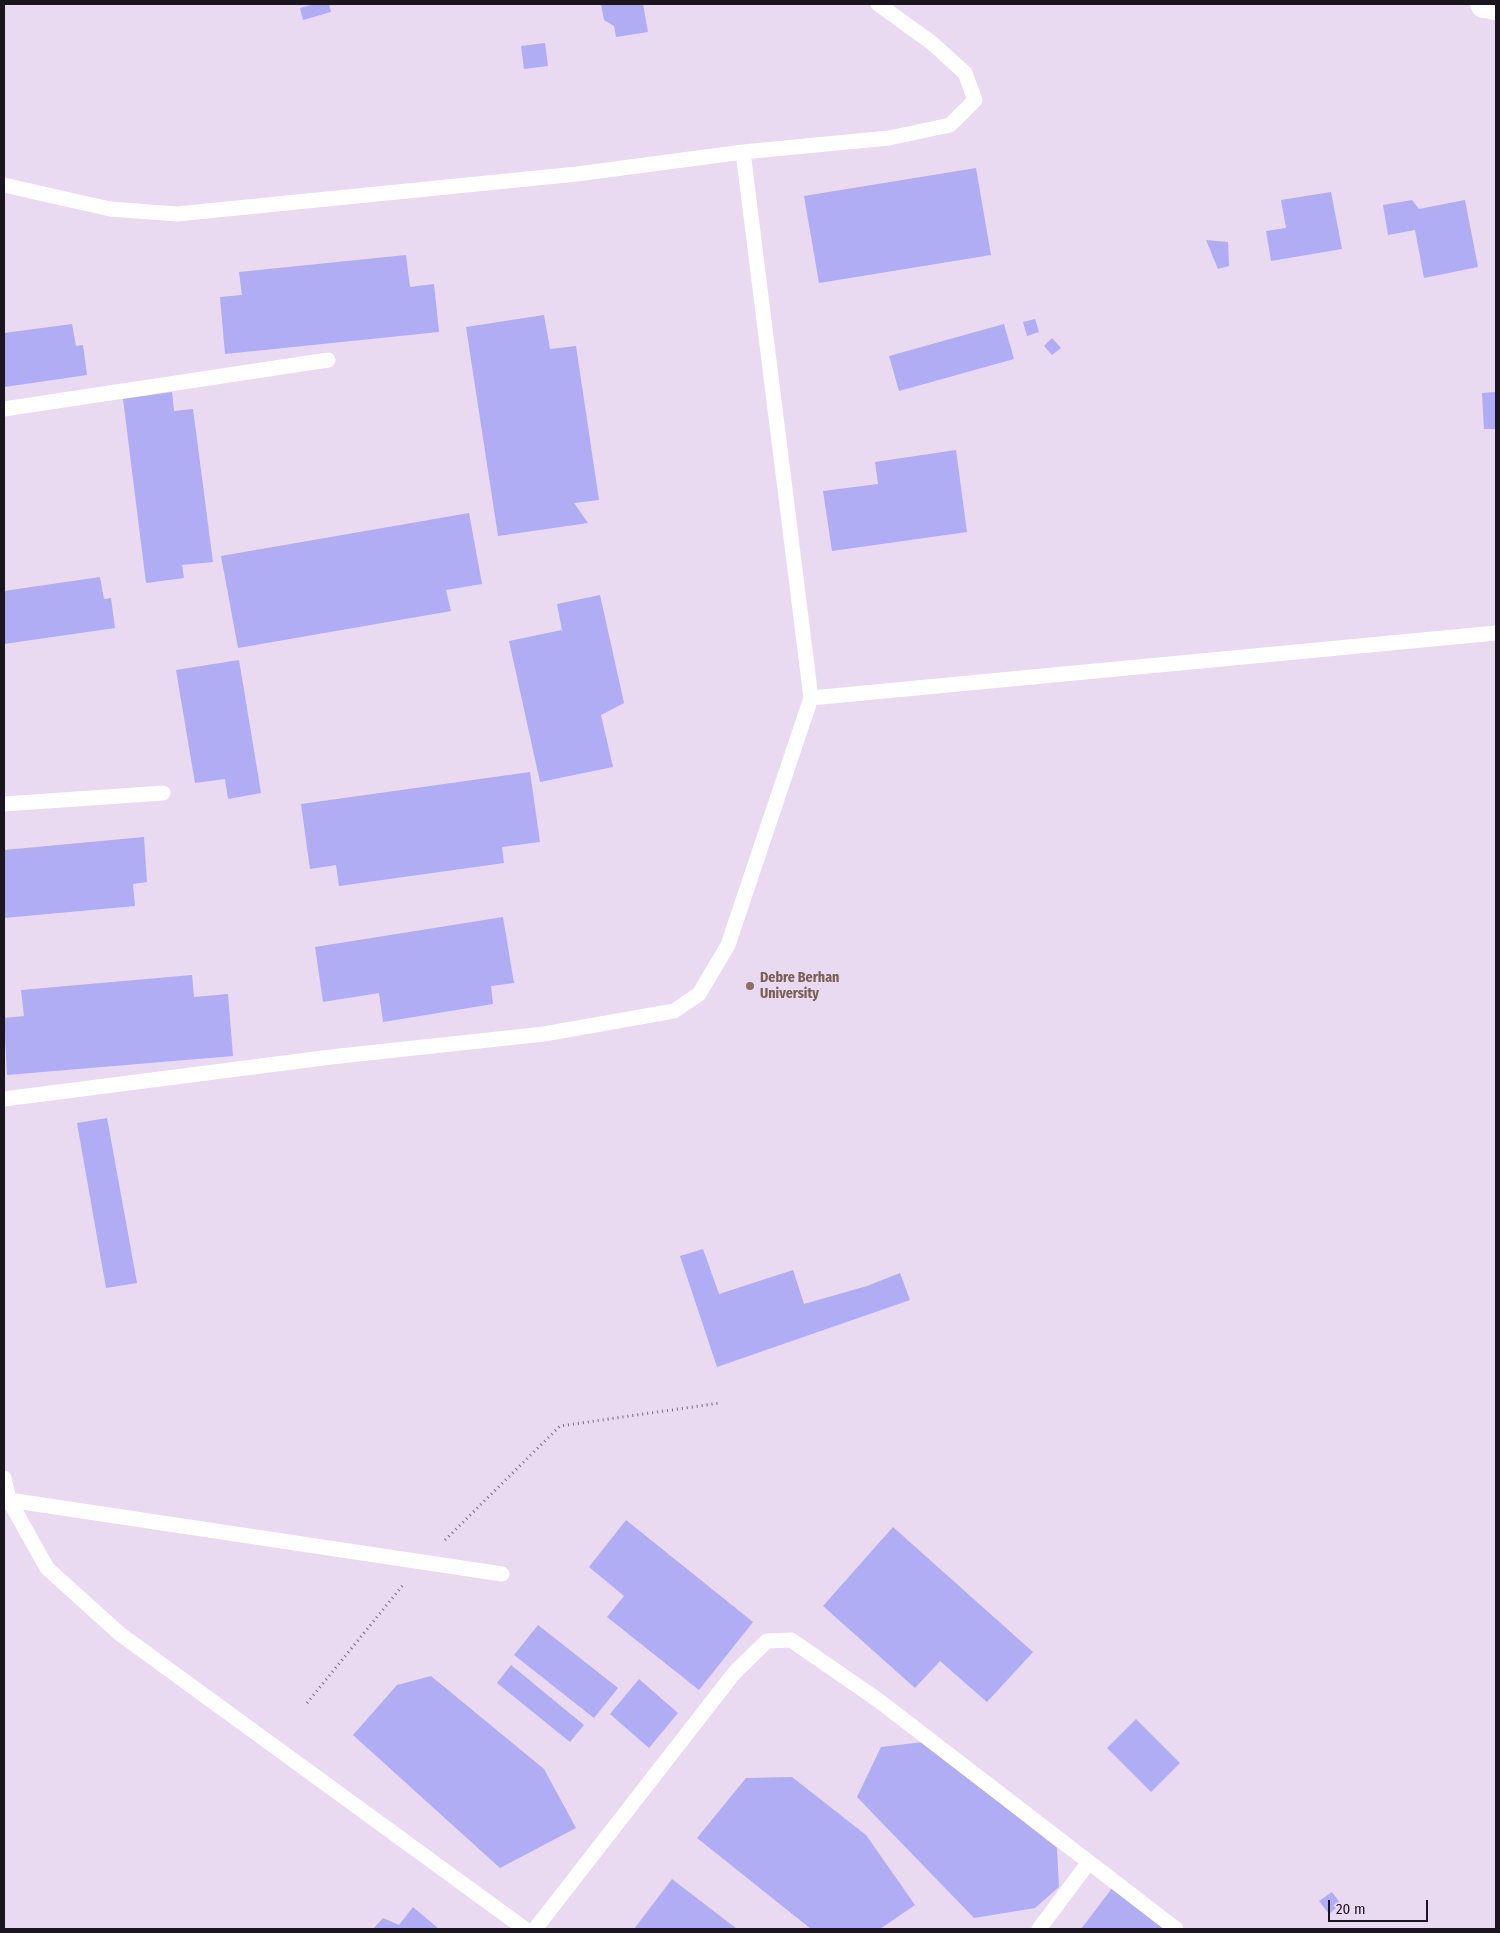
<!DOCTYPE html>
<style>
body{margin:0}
#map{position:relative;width:1500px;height:1933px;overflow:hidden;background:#e9d9f1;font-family:"Fira Sans Condensed",sans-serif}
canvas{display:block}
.frame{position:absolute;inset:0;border:5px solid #1a151e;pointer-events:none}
.scale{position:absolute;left:1328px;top:1900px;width:100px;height:22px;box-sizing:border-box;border:2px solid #1a151e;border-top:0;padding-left:6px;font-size:15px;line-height:18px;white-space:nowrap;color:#1a151e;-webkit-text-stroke:4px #e9d9f1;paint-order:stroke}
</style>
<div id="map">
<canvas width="1500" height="1933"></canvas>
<div class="frame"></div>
<div class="scale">20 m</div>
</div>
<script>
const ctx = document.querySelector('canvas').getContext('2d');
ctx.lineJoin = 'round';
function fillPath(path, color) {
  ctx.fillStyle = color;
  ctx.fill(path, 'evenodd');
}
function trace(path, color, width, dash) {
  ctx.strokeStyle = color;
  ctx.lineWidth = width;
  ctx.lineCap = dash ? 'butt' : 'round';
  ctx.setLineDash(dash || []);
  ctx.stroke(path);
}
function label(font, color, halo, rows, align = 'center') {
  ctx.font = font + ' "Fira Sans Condensed",sans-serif';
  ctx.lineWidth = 4.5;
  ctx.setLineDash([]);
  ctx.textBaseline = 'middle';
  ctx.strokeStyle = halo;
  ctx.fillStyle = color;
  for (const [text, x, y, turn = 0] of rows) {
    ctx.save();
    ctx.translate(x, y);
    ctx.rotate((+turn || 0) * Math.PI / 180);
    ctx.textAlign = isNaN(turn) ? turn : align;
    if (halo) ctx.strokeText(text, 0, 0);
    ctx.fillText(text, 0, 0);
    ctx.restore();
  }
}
fillPath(new Path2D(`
 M314 4H329L331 12 303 20 300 8Z
 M601 4H643L648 32 616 37 614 26 604 20Z
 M545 43 548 66 524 69 521 46Z
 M976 168 991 255 819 283 804 196Z
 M1331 192 1342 249 1271 261 1266 231 1286 228 1281 200Z
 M1412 200 1419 209 1465 200 1478 267 1424 278 1415 230 1388 235 1383 205Z
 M1206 240 1228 242 1229 266 1218 269Z
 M406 255 410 287 434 284 439 332 225 354 220 297 242 295 239 272Z
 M544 315 550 349 576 346 599 500 574 503 588 523 498 536 466 327Z
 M1035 319 1039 332 1027 336 1023 322Z
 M72 324 76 346 83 345 87 375 4 387V333Z
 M1004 324 1014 359 899 391 889 356Z
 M1052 338 1061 348 1052 355 1044 346Z
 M172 392 174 411 193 409 213 562 182 565 184 578 146 583 123 399Z
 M1496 392V429H1484L1482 393Z
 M956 450 967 532 832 551 823 491 878 484 875 462Z
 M469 513 482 584 446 590 451 611 238 648 221 556Z
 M100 577 104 599 111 598 115 628 4 644V591Z
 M600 595 624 703 601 715 613 767 540 782 509 641 562 630 557 604Z
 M239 660 261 793 228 799 225 779 195 783 176 670Z
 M530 772 540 842 502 847 504 863 339 886 336 865 310 869 301 804Z
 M144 837 147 882 133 884 135 906 4 918V850Z
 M503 917 514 983 491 986 493 1004 383 1022 379 993 323 1002 315 947Z
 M192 975 194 997 228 994 233 1056 7 1075 4 1018 24 1016 21 990Z
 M107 1118 137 1283 106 1288 77 1123Z
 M703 1249 719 1294 793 1270 804 1304 867 1286 900 1273 910 1300 717 1367 680 1256Z
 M626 1520 753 1622 699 1690 607 1617 624 1596 589 1567Z
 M893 1527 1033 1652 987 1702 940 1661 915 1688 823 1606Z
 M538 1625 618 1688 594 1718 514 1655Z
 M511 1665 584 1725 570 1742 497 1683Z
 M431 1676 544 1769 576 1828 500 1868 353 1735 397 1685Z
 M639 1679 678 1713 649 1748 610 1714Z
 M1136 1719 1180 1763 1151 1792 1107 1748Z
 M923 1742 1057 1848 1059 1887 1035 1908 974 1918 857 1797 881 1747Z
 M792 1777 866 1835 915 1905 880 1929H811L697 1838 746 1778Z
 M672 1879 737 1929H634Z
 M1113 1887 1168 1929H1081Z
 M1332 1892 1341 1904 1329 1914 1319 1901Z
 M413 1907 439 1929H373L383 1918 399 1925Z`), '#b0adf4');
trace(new Path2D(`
 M445 1540 560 1426 720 1403
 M307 1703 403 1585`), '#786e7d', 3, [1, 4]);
trace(new Path2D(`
 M743 152 811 698 1496 633
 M4 185 110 209 177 214 577 174 743 152 889 138 950 125 975 100 965 73 932 43 878 4
 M4 409 328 360
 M4 804 163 793
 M4 1099 331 1057 544 1034 674 1011 699 994 728 945 811 698
 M4 1478 9 1500 47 1568 120 1634 525 1929
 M9 1500 502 1574
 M535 1929 735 1672 767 1641 791 1640 878 1700 1176 1929
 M1039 1929 1089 1862`), '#fff', 15);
trace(new Path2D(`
 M1484 4 1496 6`), '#fff', 28);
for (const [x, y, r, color] of [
 [750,986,5,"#8d6e63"]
]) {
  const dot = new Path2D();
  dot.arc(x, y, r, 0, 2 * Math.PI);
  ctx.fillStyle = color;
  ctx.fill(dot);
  trace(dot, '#e9d9f1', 2);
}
label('bold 14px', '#785e54', '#e9d9f1', [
 ["Debre Berhan",760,978],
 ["University",760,994]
], 'left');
</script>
